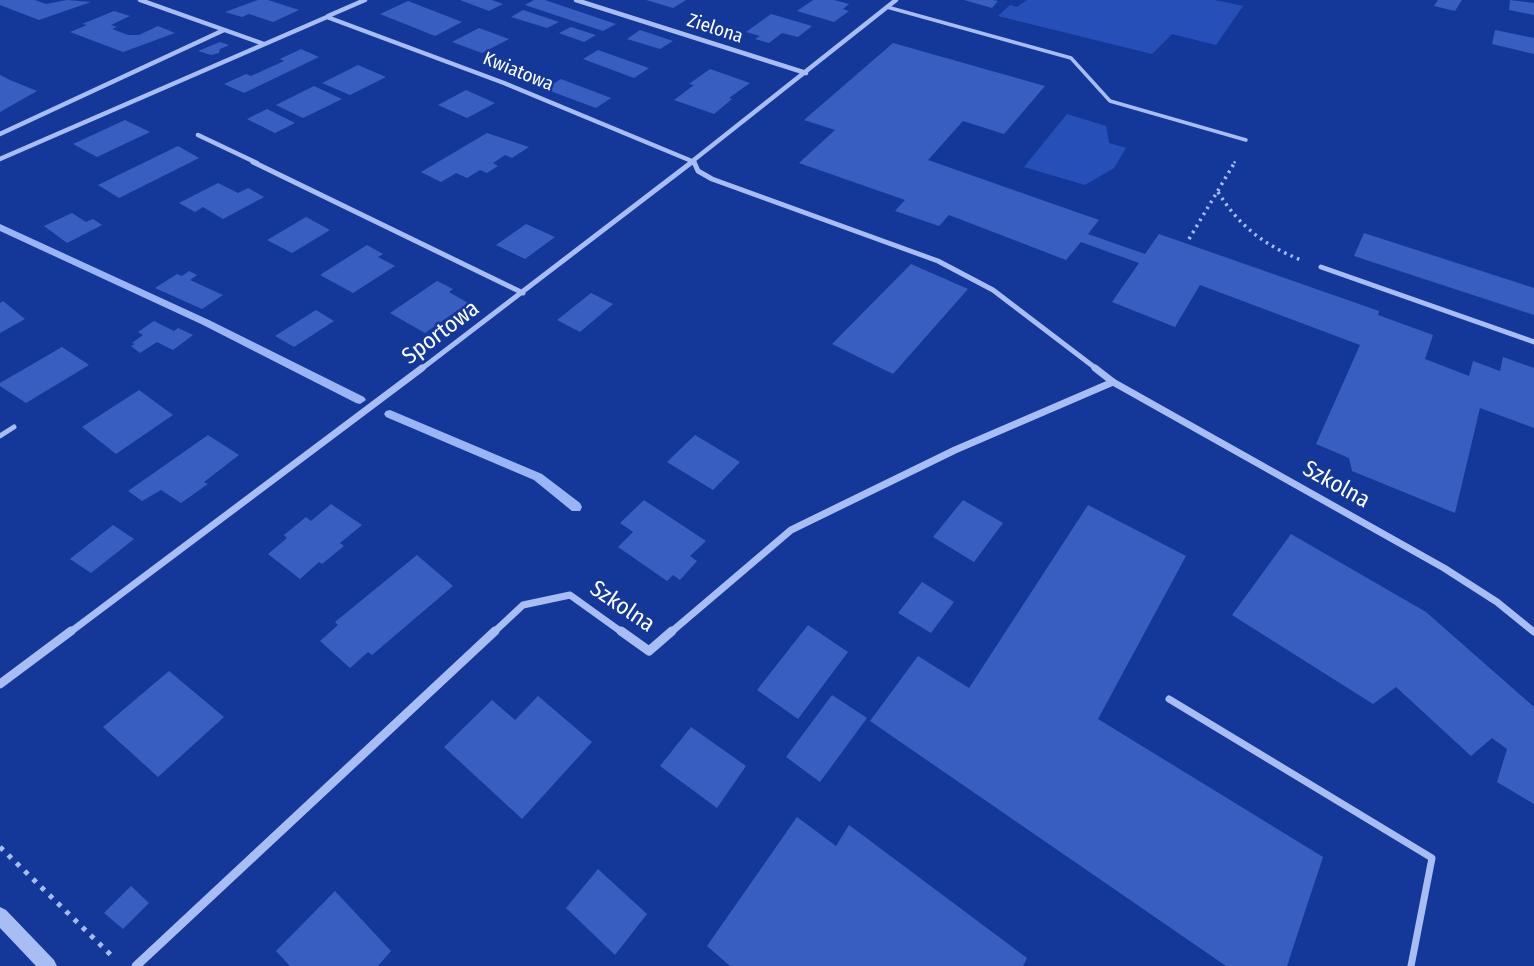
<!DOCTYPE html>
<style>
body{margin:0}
canvas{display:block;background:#13389a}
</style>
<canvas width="1534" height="966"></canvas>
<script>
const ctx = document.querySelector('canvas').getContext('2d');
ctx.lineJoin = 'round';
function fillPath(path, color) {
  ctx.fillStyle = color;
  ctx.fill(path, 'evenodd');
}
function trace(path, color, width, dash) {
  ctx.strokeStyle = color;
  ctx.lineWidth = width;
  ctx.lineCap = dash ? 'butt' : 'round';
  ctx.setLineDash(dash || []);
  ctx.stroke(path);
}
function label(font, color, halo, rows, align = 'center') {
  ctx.font = font + ' "Fira Sans Condensed",sans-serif';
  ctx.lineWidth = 5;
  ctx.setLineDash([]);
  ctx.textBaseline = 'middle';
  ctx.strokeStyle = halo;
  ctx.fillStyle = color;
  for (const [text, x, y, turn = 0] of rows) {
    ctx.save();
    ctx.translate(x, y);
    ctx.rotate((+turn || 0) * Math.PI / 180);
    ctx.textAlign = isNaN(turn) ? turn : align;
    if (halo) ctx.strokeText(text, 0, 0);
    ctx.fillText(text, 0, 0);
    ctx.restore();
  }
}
fillPath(new Path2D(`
 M1027 0H1215L1243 6 1216 45 1172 34 1152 54 998 16 1010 5 1017 7Z
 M1067 114 1106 126 1109 143 1126 148 1114 168 1085 185 1024 167Z`), '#2650b8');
fillPath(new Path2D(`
 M0 224 209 320 364 397 366 400 360 404 356 403 201 324 0 231Z
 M390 410 542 474 580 503 582 507 580 511H572L534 480 386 417 384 414 386 411Z`), '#99b5f6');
fillPath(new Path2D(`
 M0 0H35L46 4 67 0 91 2 39 20 0 5Z
 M258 0H268L299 10 273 22 249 14 242 17 225 12Z
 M460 0H492L503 4 489 11Z
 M534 0H545L616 24 603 31 525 5Z
 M646 0H686L673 8Z
 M813 0H834L849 4 843 9 849 11 834 22 797 11Z
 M964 0H993L998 1 992 8Z
 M1438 0H1462L1455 11 1434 6Z
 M1510 0 1534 3V15L1509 10Z
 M408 1 421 6 462 22 435 36 380 14Z
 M523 10 559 22 547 28 511 17Z
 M114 11 130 16 111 25 117 27 112 29 128 35H139L158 26 175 33 123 52 70 32 87 25 82 24Z
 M771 14 812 26 798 37 782 33 769 43 755 39 760 36 746 32Z
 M571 27 596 35 584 42 559 33Z
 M479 28 509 39 482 53 452 42Z
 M640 30 673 41 660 49 627 39Z
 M1495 30 1534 38V54L1492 44Z
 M220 42 229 45 220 49 219 53 211 55 198 51Z
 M893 43 1045 86 1004 134 963 121 928 160 1099 220 1088 234 1145 254 1159 234 1379 311 1378 315 1433 335 1425 359 1469 376 1473 361 1500 371 1503 357 1534 368V428L1480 408 1455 513 1352 471 1349 458 1316 444 1360 345 1200 285 1175 327 1112 302 1139 263 1081 242 1066 260 949 215 939 226 895 211 905 200 799 163 835 130 804 120Z
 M301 49 319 57 244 93 224 84 246 74 251 76 284 61 280 59Z
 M598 50 649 68 634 78 583 59Z
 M358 65 386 77 350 95 322 83Z
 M710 69 750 83 729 98 732 99 714 114 674 100 694 85 689 84Z
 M0 75 10 80 37 91 0 112Z
 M561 79 611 98 596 108 545 89Z
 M314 86 342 99 303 118 276 105Z
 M466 90 495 103 467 118 438 105Z
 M267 109 295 123 275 133 247 119Z
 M125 120 150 132 97 157 73 144Z
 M487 133 529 147 512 158 505 155 493 163 498 166 487 173 480 170 467 178 456 173 441 182 421 172Z
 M178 146 199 158 119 198 98 185Z
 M218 183 238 193 248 188 264 197 223 219 203 207 195 212 179 203Z
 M72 213 86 222 93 219 102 225 67 243 44 226Z
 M306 217 330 230 292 253 267 240Z
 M526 224 555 237 525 259 496 245Z
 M1364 233 1534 288V315L1354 256Z
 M367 245 383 254 378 257 395 266 353 293 320 275Z
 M911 264 968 289 893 374 832 344Z
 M189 271 197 275 190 280 223 295 202 309 155 288 177 274 182 276Z
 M437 281 453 289 449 292 468 303 425 333 390 313Z
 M591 293 613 304 580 332 557 320Z
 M3 301 25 319 0 333V303Z
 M316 310 334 321 294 347 275 336Z
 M154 321 174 331 178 328 193 335 173 350 157 342 140 353 131 346 135 344 132 343 143 335 138 332Z
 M62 347 89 365 26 403 0 386V383Z
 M139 390 173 415 116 454 82 427Z
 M208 435 239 455 204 482 208 484 181 503 161 490 142 501 128 491Z
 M695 435 740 462 713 490 667 462Z
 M644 500 706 541 690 556 697 561 680 580 673 575 667 581 618 547 633 532 620 523Z
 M963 500 1003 523 974 562 933 537Z
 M331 504 362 525 340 543 344 546 322 564 319 562 300 579 268 554 287 538 284 535 306 517 311 521Z
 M1088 505 1186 556 1098 719 1323 857 1287 966H1226L870 721 918 656 969 688Z
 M113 525 134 539 91 573 70 559Z
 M1291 534 1426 612 1534 707V804L1497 782 1507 749 1492 738 1471 756 1396 687 1373 704 1232 615Z
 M417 555 453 586 372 655 368 652 350 668 320 641 338 625 335 622Z
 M922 582 954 602 931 633 898 613Z
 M808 625 848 652 798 719 757 690Z
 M169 671 224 717 158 777 103 727Z
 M832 695 867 718 820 782 786 757Z
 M538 696 592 742 522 819 444 747 492 700 515 720Z
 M691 727 746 766 717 808 660 766Z
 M797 817 836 846 849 825 1027 958 1023 966H730L707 946Z
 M598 869 647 914 615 955 566 908Z
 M131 886 149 903 123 929 104 913Z
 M335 891 391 951 378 966H290L276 951Z`), '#375ec0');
trace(new Path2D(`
 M1234 163 1237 159`), '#a7bdf3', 2.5, [2, 3.5]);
trace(new Path2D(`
 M1218 192C1239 226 1264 245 1301 260
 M1189 239 1235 162`), '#a7bdf3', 3.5, [2.5, 4.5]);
trace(new Path2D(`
 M0 847 114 958`), '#a7bdf3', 5, [4.5, 7]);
trace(new Path2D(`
 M887 7 1071 58 1110 101 1246 140`), '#a7bdf3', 3.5);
trace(new Path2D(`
 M0 436 14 427`), '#a7bdf3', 5);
trace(new Path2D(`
 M1169 699 1432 858 1411 966`), '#a7bdf3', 7);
trace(new Path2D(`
 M140 0 264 44
 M576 0 806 73
 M328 16 365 0
 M0 134 224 30
 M198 135 257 163
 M0 159 327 17 504 83 694 162
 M690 163 896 0`), '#a7bdf3', 4.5);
trace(new Path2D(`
 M253 162 523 293
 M694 162 698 171 712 179 938 261 993 290 1098 370
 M1321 267 1534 342
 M420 370 692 162`), '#a7bdf3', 5);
trace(new Path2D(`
 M1095 368 1113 382 1444 568 1497 602 1534 632
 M69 633 422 368
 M493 633 523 605 570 595 623 633
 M670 633 791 530 955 450 1113 382`), '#a7bdf3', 7);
trace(new Path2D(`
 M621 631 649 651 672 631
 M0 684 71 631
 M136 966 495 631`), '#a7bdf3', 9);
fillPath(new Path2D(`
 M0 907 6 910 54 960 57 966H36L0 928Z`), '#a7bdf3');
label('19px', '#fff', '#13389a', [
 ["Zielona",715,29,18],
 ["Kwiatowa",518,72,22]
]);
label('23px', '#fff', '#13389a', [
 ["Sportowa",441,333,-37],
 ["Szkolna",1336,485,29],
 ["Szkolna",622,607,34]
]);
</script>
